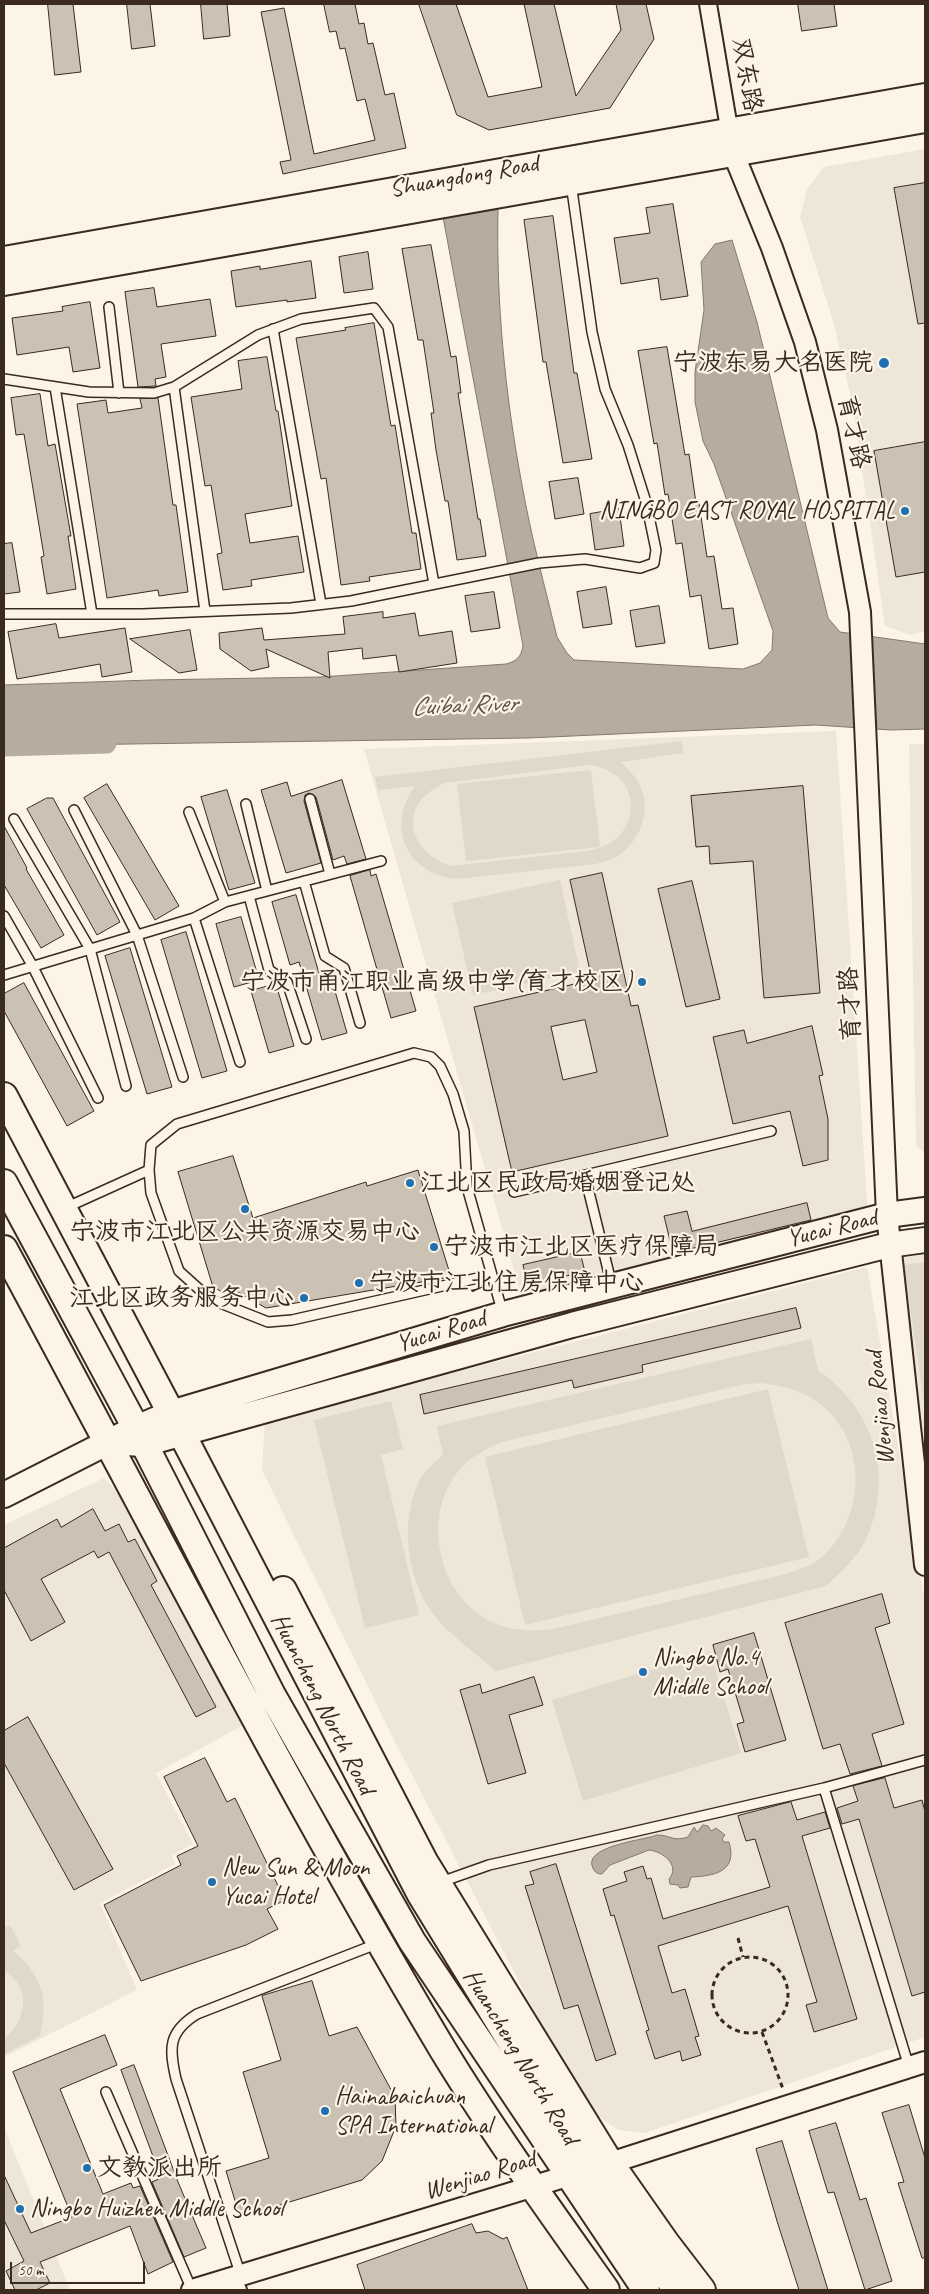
<!DOCTYPE html>
<meta charset="utf-8">
<style>
body{margin:0}
#map{position:relative;width:929px;height:2294px;overflow:hidden;background:#fcf5e5;font-family:Caveat,sans-serif}
canvas{display:block}
.frame{position:absolute;inset:0;border:5px solid #3b2a1e;pointer-events:none}
.scale{position:absolute;left:10px;top:2262px;width:135px;height:22px;box-sizing:border-box;border:2px solid #3b2a1e;border-top:0;padding-left:6px;font-size:15px;line-height:18px;white-space:nowrap;color:#3b2a1e;-webkit-text-stroke:4px #fcf5e5;paint-order:stroke}
</style>
<div id="map">
<canvas width="929" height="2294"></canvas>
<div class="frame"></div>
<div class="scale">50 m</div>
</div>
<script>
const ctx = document.querySelector('canvas').getContext('2d');
ctx.lineJoin = 'round';
function fillPath(path, color) {
  ctx.fillStyle = color;
  ctx.fill(path, 'evenodd');
}
function trace(path, color, width, dash) {
  ctx.strokeStyle = color;
  ctx.lineWidth = width;
  ctx.lineCap = dash ? 'butt' : 'round';
  ctx.setLineDash(dash || []);
  ctx.stroke(path);
}
function label(font, color, halo, rows, align = 'center') {
  ctx.font = font + ' Caveat,"LXGW WenKai TC",sans-serif';
  ctx.lineWidth = 4.5;
  ctx.setLineDash([]);
  ctx.textBaseline = 'middle';
  ctx.strokeStyle = halo;
  ctx.fillStyle = color;
  for (const [text, x, y, turn = 0] of rows) {
    ctx.save();
    ctx.translate(x, y);
    ctx.rotate((+turn || 0) * Math.PI / 180);
    ctx.textAlign = isNaN(turn) ? turn : align;
    if (halo) ctx.strokeText(text, 0, 0);
    ctx.fillText(text, 0, 0);
    ctx.restore();
  }
}
fillPath(new Path2D(`
 M925 149V631L910 635 885 626 852 402 834 324 800 217 807 189 824 167Z
 M836 731 868 1216 523 1301 364 749Z
 M909 744H925V1153L916 1146Z
 M925 1254V1464L895 1259Z
 M867 1267 925 1602V2037L645 2133 618 2130 583 2105 395 1742 262 1470 265 1421Z
 M104 1478 131 1506 249 1722 156 1773 193 1844 172 1855 175 1864 100 1903 137 1990 4 2057V1525Z
 M4 2127 70 2290H4Z`), '#eee6d6');
fillPath(new Path2D(`
 M682 741 683 753 621 762C627 769 634 774 638 782 654 809 640 844 614 858 609 861 601 862 596 864L456 879C405 873 386 826 415 786L378 790 375 777ZM589 765C647 772 644 843 587 851L452 866C427 860 403 833 417 806 423 795 433 789 444 783Z
 M591 770 600 847 466 861 457 784Z
 M560 880 580 972 473 995 452 903Z
 M925 1262V1410L904 1265Z
 M811 1339 818 1371C875 1408 896 1482 864 1543 855 1560 839 1573 826 1586L496 1671C477 1654 455 1639 438 1620 407 1585 398 1521 420 1480 425 1470 435 1462 443 1455L437 1426ZM762 1383C780 1386 798 1389 813 1399 869 1434 868 1517 821 1558 811 1566 798 1570 786 1574L553 1629C531 1632 506 1631 486 1619 435 1590 421 1509 463 1466 473 1455 488 1448 502 1442L745 1384Z
 M768 1389 809 1557 525 1625 485 1457Z
 M391 1401 403 1449 381 1455 419 1615 365 1628 314 1420Z
 M710 1652 741 1753 583 1801 552 1700Z
 M10 1925 21 1946 13 1951C43 1976 48 1998 40 2036L4 2054V2039C26 2021 33 1987 4 1971V1928Z`), '#e0d8c8');
const water = new Path2D(`
 M498 210C496 302 505 394 522 485 531 536 545 587 557 637L567 653 574 660 743 669 760 663 772 650 773 631 714 464 703 441 695 402V372L704 310 701 262 715 244 732 240 757 322 828 618 840 632 925 644V729L891 730 816 725 528 738 65 745 4 748V685L151 680 321 677 506 664C517 661 521 657 523 646L443 217Z
 M703 1825 708 1826 711 1831 716 1828 725 1835 722 1839 724 1842H729C738 1872 714 1876 691 1877L688 1887 680 1888 678 1885 670 1884 669 1879C681 1865 662 1851 649 1850L610 1865 602 1874C598 1874 595 1873 593 1868 582 1846 645 1840 657 1835 671 1835 672 1842 688 1837L694 1827 697 1832Z`);
fillPath(water, '#b7ad9e');
trace(water, '#85796b', 1);
trace(new Path2D(`
 M4 747 107 744`), '#b7ad9e', 19);
const building = new Path2D(`
 M48 4H73L81 72 55 75Z
 M127 4H150L155 46 132 49Z
 M201 4H227L230 36 204 39Z
 M324 4H355L359 24 364 23 368 44 373 43 385 95 394 93 406 148 283 174 280 162 291 160 261 12 284 8 314 154 375 140 365 99 357 101 345 48 340 49 336 31 330 32Z
 M419 4H456L488 97 542 87 524 4H554L576 96 621 30 616 4H646L654 39 610 108 489 130 457 115Z
 M798 4H834L837 26 802 31Z
 M925 183V323L918 324 894 188Z
 M673 204 688 296 661 300 658 278 621 284 614 238 650 233 646 208Z
 M553 216 574 373H577L592 459 563 463 546 362H543L524 220Z
 M431 245 451 357 456 356 461 393H458L478 519H480L486 556 457 560 448 501H445L436 450 431 413H434L423 340H418L402 249Z
 M368 252 373 289 344 293 339 257Z
 M311 261 316 298 287 302V300L236 307 231 271 260 266V269Z
 M154 288 157 307 210 299 216 336 161 344 166 377 155 379 156 386 138 387 125 292Z
 M90 302 100 368 73 372 69 347 17 355 12 318 63 311 62 307Z
 M374 323 391 426 395 425 412 533H416L421 569 369 577 370 581 341 585 326 478 321 479 296 338 346 330 345 328Z
 M667 347 685 455 689 454 696 503H699L707 557 714 556 722 609 733 608 738 644 709 649 701 595 690 597 682 543 676 544 668 494 665 495 657 443 654 444 638 351Z
 M267 357 276 411H278L292 506 245 514 250 543 298 536 304 572 251 580 252 586 223 590 217 554 222 553 211 485 205 486 191 397 242 389 238 361Z
 M40 394 48 446 55 444 71 536H68L76 589 47 594 41 557 44 556 24 434 16 435 11 398Z
 M158 398 173 505H176L188 592 159 596 158 590 107 598 77 404 106 400 108 413 142 408 140 399Z
 M925 442V572L896 577 874 451Z
 M578 478 584 514 555 519 549 482Z
 M619 509 624 546 595 550 590 514Z
 M12 543 20 592 4 594V544Z
 M606 587 612 624 583 628 577 592Z
 M494 592 500 628 471 632 465 596Z
 M659 606 665 643 636 647 630 611Z
 M383 612V618L415 613 419 636 452 631 457 663 399 672 396 655 363 659 362 648 328 652 330 678 266 649 269 667 251 671 220 649 219 633 262 628 264 640 345 634 343 617Z
 M56 624 59 638 125 628 132 672 102 677 100 664 17 679 8 632Z
 M190 630 197 670 179 673 130 639Z
 M342 780 366 859 347 864 344 856 333 860 316 797 309 793 305 795 304 801 321 863 286 873 261 790 287 782 291 796Z
 M107 784 179 906 155 920 84 798Z
 M803 786 820 993 764 998 753 861 710 864 709 846 696 847 691 796Z
 M227 790 255 883 229 890 201 797Z
 M47 798H53L120 922 97 935 27 809Z
 M4 826 27 868 26 869 64 935 41 948 4 885Z
 M370 870 371 876 376 874 416 1011 391 1018 350 876Z
 M602 873 631 1006 638 1005 668 1136 512 1172 474 1007 592 980 570 880ZM585 1020 597 1072 563 1080 551 1027Z
 M692 881 720 999 686 1007 658 889Z
 M296 895 319 973 329 970 347 1033 322 1040 299 962 290 965 272 902Z
 M241 917 259 980 234 987 216 924Z
 M186 932 227 1071 202 1078 161 940Z
 M130 948 172 1087 147 1094 105 956Z
 M24 983 94 1111 67 1126 4 1011V994Z
 M276 984 294 1046 269 1053 251 991Z
 M812 1026 823 1075 819 1076 828 1119V1160L803 1166 790 1111 733 1124 713 1037 744 1030 747 1043Z
 M233 1156 253 1218 366 1182 367 1186 418 1170 451 1277 266 1308 234 1290 224 1293 213 1287 178 1172Z
 M807 1203 811 1220 673 1253 664 1216 687 1211 692 1231Z
 M580 1252 585 1272 528 1284 523 1265Z
 M796 1308 801 1328 642 1365 643 1372 574 1388 572 1380 424 1414 420 1395Z
 M93 1509 105 1531 119 1524 128 1542 135 1539 157 1581 151 1585 216 1707 196 1717 109 1552 98 1558 94 1551 41 1579 65 1622 31 1641 4 1590V1548L57 1519 61 1527Z
 M882 1594 890 1623 875 1628 904 1724 872 1734 882 1766 850 1774 840 1744 823 1749 785 1623Z
 M754 1633 786 1740 745 1752 737 1724 744 1722 728 1669 720 1672 713 1645Z
 M534 1677 543 1705 509 1715 526 1773 488 1784 460 1690 480 1684 482 1693Z
 M28 1717 113 1869 74 1890 4 1763V1731Z
 M205 1758 227 1802 235 1798 285 1900 267 1909 278 1929 246 1945 141 1981 104 1905 181 1865 177 1856 198 1846 164 1777Z
 M885 1778 894 1808 922 1800 925 1812V1992L912 1996 859 1819 842 1824 837 1808 858 1801 853 1786Z
 M791 1802 797 1820 825 1812 830 1828 802 1836 857 2019 814 2032 806 2005 817 2002 788 1906 658 1946 672 1993 685 1989 699 2036 695 2037 701 2055 682 2061 680 2051 655 2059 646 2031 649 2030 614 1915 611 1916 603 1889 627 1881 624 1872 643 1866 647 1879 651 1878 663 1919 770 1887 755 1839 746 1841 738 1816Z
 M556 1864 616 2054 596 2061 578 2005 564 2009 525 1886 534 1884 530 1872Z
 M312 1981 329 2036 357 2027 395 2097 396 2126 382 2161 362 2180 240 2217 226 2171 269 2158 243 2072 281 2060 262 1996Z
 M105 2035 117 2065 60 2089 103 2194 131 2183 133 2188 140 2186 173 2262 148 2274 130 2226 40 2262 50 2283 36 2290H15L6 2271 24 2261 4 2220V2175L31 2233 72 2217 13 2072Z
 M134 2065 178 2182 206 2248 184 2257 152 2182 161 2178 121 2070Z
 M909 2105 925 2158V2258H922L898 2183 904 2182 882 2113Z
 M836 2123 860 2200 866 2198 892 2281 865 2290 834 2192 828 2193 809 2131Z
 M782 2141 801 2203 828 2290H799L777 2221 756 2149Z
 M472 2224 476 2233 488 2231 503 2239 507 2237 528 2290H365L357 2265Z`);
fillPath(building, '#ccc2b3');
trace(building, '#3b2a1e', 1);
const service = new Path2D(`
 M109 307 119 393
 M273 329 321 604
 M4 379 89 392 154 393 174 387 258 335 301 319 374 308 388 327 434 584
 M55 387 92 614
 M174 387 205 611
 M4 614H142L291 608 351 601 539 563 585 559 640 568 654 563 656 550 646 502 628 445 605 389 592 332 571 183
 M310 799 330 874
 M246 804 267 891
 M74 810 137 935 183 1077
 M189 812 225 902
 M14 819 90 949 126 1086
 M304 881 325 956 344 968 360 1023
 M249 896 269 970 287 982 306 1039
 M4 916 32 965 98 1098
 M194 918 240 1062
 M4 975 194 918 225 902 381 861
 M585 1176 612 1286
 M514 1192 771 1131
 M65 1208 149 1170
 M491 1275 292 1320 268 1322 210 1299 179 1271 151 1193 149 1170 151 1145 177 1124 414 1053 431 1057 440 1066 453 1094 464 1131 467 1187 503 1314
 M824 1788 909 2067
 M441 1882 489 1865 824 1788 925 1760
 M106 2092 192 2290
 M241 2276 176 2079C169 2048 168 2032 197 2014L379 1943`);
const minor = new Path2D(`
 M708 4 731 140
 M233 2278 238 2290`);
const tertiary = new Path2D(`
 M734 155 772 248 805 342 827 430 860 612 887 1215 925 1565
 M192 2290 610 2163 925 2062`);
const secondary = new Path2D(`
 M4 259 925 96
 M4 283 925 120
 M125 1443 144 1444 572 1325 889 1245 925 1240
 M4 1495 136 1428 171 1413 503 1314 887 1215 925 1210`);
const primary = new Path2D(`
 M4 1096 171 1413 421 1895 589 2169 677 2290
 M4 1183 136 1428 272 1695 412 1941 646 2290
 M4 1249C149 1517 287 1789 443 2050 493 2132 550 2211 606 2290
 M283 1590 424 1861 610 2163 666 2243 702 2290`);
trace(service, '#3b2a1e', 12);
trace(minor, '#3b2a1e', 20);
trace(tertiary, '#3b2a1e', 24);
trace(secondary, '#3b2a1e', 28);
trace(primary, '#3b2a1e', 30);
trace(new Path2D(`
 M738 1938 743 1957
 M712 1995a38 38 0 1 1 76 0a38 38 0 1 1-76 0Z
 M762 2032 783 2089`), '#3b2a1e', 3, [5, 4]);
trace(service, '#fcf5e5', 9);
trace(minor, '#fcf5e5', 16);
trace(tertiary, '#fcf5e5', 20);
trace(secondary, '#fcf5e5', 24);
trace(primary, '#fcf5e5', 26);
for (const [x, y, r, color] of [
 [884,363,6,"#1f6fb2"],
 [905,511,5,"#1f6fb2"],
 [642,982,5,"#1f6fb2"],
 [410,1183,5,"#1f6fb2"],
 [245,1209,5,"#1f6fb2"],
 [434,1247,5,"#1f6fb2"],
 [359,1283,5,"#1f6fb2"],
 [304,1298,5,"#1f6fb2"],
 [643,1672,5,"#1f6fb2"],
 [212,1882,5,"#1f6fb2"],
 [325,2111,5,"#1f6fb2"],
 [87,2168,5,"#1f6fb2"],
 [20,2209,5,"#1f6fb2"]
]) {
  const dot = new Path2D();
  dot.arc(x, y, r, 0, 2 * Math.PI);
  ctx.fillStyle = color;
  ctx.fill(dot);
  trace(dot, '#fcf5e5', 2);
}
label('25px', '#3b2a1e', '#fcf5e5', [
 ["双东路",746,75,80],
 ["Shuangdong Road",464,177,-10],
 ["育才路",853,432,78],
 ["育才路",851,1004,-93],
 ["Yucai Road",832,1229,-14],
 ["Yucai Road",441,1332,-17],
 ["Wenjiao Road",881,1408,-96],
 ["Huancheng North Road",322,1704,63],
 ["Huancheng North Road",520,2057,59],
 ["Wenjiao Road",480,2176,-17]
]);
label('25px', '#3b2a1e', '#fcf5e5', [
 ["宁波东易大名医院",873,363,"right"],
 ["NINGBO EAST ROYAL HOSPITAL",895,511,"right"],
 ["宁波市甬江职业高级中学(育才校区)",632,982,"right"],
 ["江北区民政局婚姻登记处",420,1183],
 ["宁波市江北区公共资源交易中心",245,1232,"center"],
 ["宁波市江北区医疗保障局",444,1247],
 ["宁波市江北住房保障中心",369,1283],
 ["江北区政务服务中心",294,1298,"right"],
 ["Ningbo No.4",653,1658],
 ["Middle School",653,1687],
 ["New Sun & Moon",222,1868],
 ["Yucai Hotel",222,1897],
 ["Hainabaichuan",335,2097],
 ["SPA International",335,2126],
 ["文教派出所",97,2168],
 ["Ningbo Huizhen Middle School",30,2209]
], 'left');
label('italic 26px', '#605144', '#fcf5e5', [
 ["Cuibai River",464,706,-2]
]);
</script>
